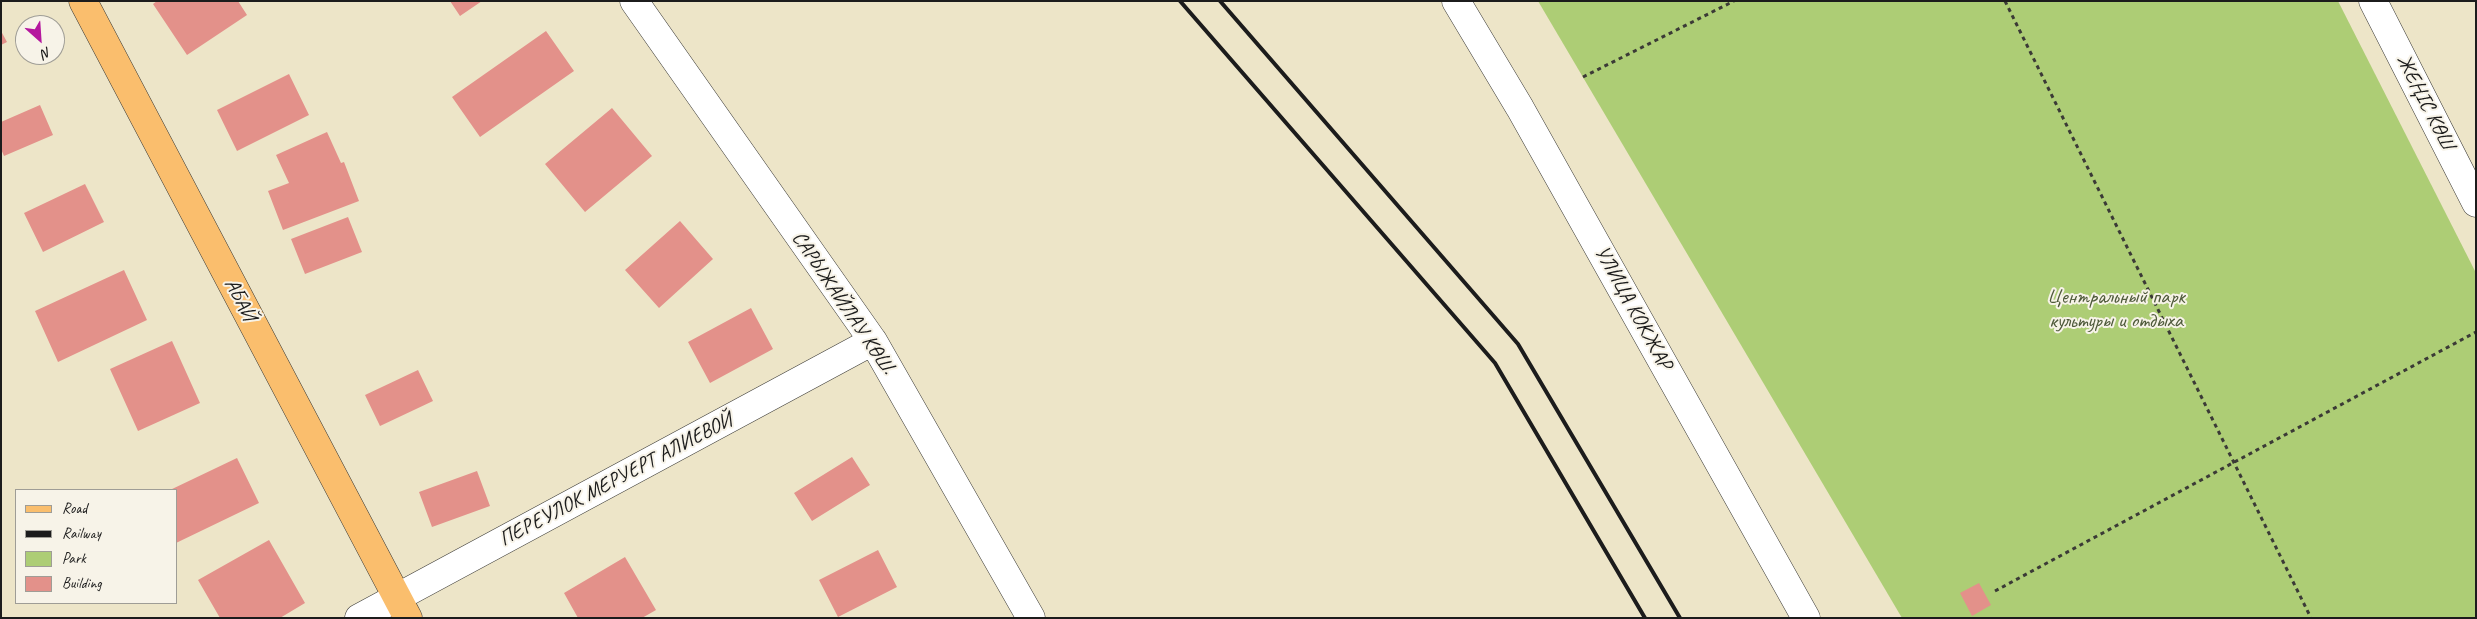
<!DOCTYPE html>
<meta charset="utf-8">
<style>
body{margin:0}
#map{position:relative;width:2477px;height:619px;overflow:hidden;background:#ede5c8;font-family:Caveat,sans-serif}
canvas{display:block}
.frame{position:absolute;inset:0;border:2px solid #1c1c1c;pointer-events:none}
.legend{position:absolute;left:15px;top:489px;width:162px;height:115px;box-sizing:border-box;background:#f7f3e8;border:1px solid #9f9d96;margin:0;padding:6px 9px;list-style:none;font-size:15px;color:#1c1c1c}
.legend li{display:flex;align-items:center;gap:10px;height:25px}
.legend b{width:25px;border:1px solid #9f9d96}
.north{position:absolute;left:15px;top:15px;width:50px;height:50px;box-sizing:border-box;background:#f7f3e8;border:1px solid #9f9d96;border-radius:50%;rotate:154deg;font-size:14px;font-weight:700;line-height:20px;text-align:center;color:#1c1c1c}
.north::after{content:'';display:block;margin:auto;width:18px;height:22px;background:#b5179e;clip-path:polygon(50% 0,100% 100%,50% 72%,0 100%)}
</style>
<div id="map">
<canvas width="2477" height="619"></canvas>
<div class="frame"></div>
<ul class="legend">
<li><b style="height:6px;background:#fabe6d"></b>Road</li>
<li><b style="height:6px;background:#1c1c1c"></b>Railway</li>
<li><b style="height:14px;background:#adcd75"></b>Park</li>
<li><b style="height:14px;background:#e3918a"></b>Building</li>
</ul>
<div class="north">N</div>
</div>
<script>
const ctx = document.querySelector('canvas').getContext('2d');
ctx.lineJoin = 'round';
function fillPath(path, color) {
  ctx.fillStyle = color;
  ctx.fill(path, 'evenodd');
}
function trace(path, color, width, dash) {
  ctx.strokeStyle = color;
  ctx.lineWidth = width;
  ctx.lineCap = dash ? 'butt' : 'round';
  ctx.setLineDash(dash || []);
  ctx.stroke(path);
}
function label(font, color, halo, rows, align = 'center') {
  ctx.font = font + ' Caveat,sans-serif';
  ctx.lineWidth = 4;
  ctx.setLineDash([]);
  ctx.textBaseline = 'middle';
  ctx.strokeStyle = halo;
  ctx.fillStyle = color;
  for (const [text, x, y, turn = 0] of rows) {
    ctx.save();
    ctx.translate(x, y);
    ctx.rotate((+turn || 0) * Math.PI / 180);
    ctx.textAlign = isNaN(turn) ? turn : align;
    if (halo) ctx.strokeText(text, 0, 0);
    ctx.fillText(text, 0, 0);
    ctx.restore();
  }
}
fillPath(new Path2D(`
 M1538 1H2338L2476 273V618H1902Z`), '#adcd75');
fillPath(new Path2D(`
 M157 1H238L247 15 187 55 153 4Z
 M450 1H482L460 16Z
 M1 31 7 42 1 45Z
 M546 31 574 71 480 137 452 97Z
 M289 74 309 115 237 151 217 110Z
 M40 105 53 135 4 156 1 149V122Z
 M612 108 652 156 585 212 545 164Z
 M327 132 341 163 344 162 359 201 283 230 268 191 289 183 276 155Z
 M85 184 104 222 43 252 24 213Z
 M348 217 362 252 305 274 291 239Z
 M680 221 713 259 659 308 625 270Z
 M124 270 147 320 58 362 35 311Z
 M751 308 773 349 710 383 688 342Z
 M172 341 200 403 138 431 110 369Z
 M418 370 433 401 380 426 365 395Z
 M852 457 870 485 812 521 794 493Z
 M237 458 259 503 176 543V490H170Z
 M477 471 490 506 432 527 419 492Z
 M269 540 305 603 280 618H220L198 580Z
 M878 550 897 587 838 617 819 580Z
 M625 557 656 610 642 618H578L564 593Z
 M1979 583 1991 605 1972 616 1960 593Z`), '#e3918a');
const minor = new Path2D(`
 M634 1 873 341 1031 618
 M1456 1 1520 108 1806 618
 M2373 1 2476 203
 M359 618 873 341`);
const major = new Path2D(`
 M83 1 408 618`);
trace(minor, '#3b3a36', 29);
trace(major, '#3b3a36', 29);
trace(new Path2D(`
 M2005 1 2311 618
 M1583 77 1734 1
 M1995 591 2476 332`), '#3b3a36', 3, [4, 4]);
trace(minor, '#fff', 28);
trace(major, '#fabe6d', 28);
trace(new Path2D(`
 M1180 1 1495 363 1645 618
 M1220 1 1518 344 1680 618`), '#1c1c1c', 4);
label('21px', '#1c1c1c', '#f7f3e8', [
 ["ЖЕҢІС КӨШ",2425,102,63],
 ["АБАЙ",240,300,62],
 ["САРЫЖАЙЛАУ КӨШ.",843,303,56],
 ["УЛИЦА КОКЖАР",1633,308,61],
 ["ПЕРЕУЛОК МЕРУЕРТ АЛИЕВОЙ",616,480,-28]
]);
label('21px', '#4f5a3b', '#f7f3e8', [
 ["Центральный парк",2116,297],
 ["культуры и отдыха",2116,321]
]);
</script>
